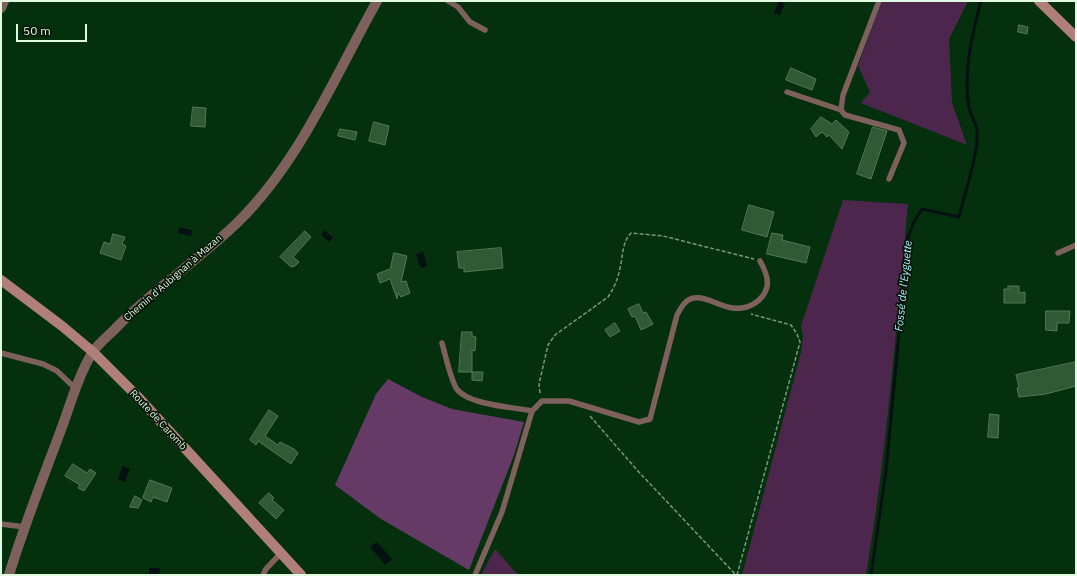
<!DOCTYPE html>
<meta charset="utf-8">
<style>
body{margin:0}
#map{position:relative;width:1077px;height:576px;overflow:hidden;background:#05300e;font-family:"IBM Plex Sans",sans-serif}
canvas{display:block}
.frame{position:absolute;inset:0;border:2px solid #e1f8e2;pointer-events:none}
.scale{position:absolute;left:16px;top:24px;width:71px;height:18px;box-sizing:border-box;border:2px solid #e1f8e2;border-top:0;padding-left:5px;font-size:12px;line-height:14px;white-space:nowrap;color:#e1f8e2;-webkit-text-stroke:3px #041406;paint-order:stroke}
</style>
<div id="map">
<canvas width="1077" height="576"></canvas>
<div class="frame"></div>
<div class="scale">50 m</div>
</div>
<script>
const ctx = document.querySelector('canvas').getContext('2d');
ctx.lineJoin = 'round';
function fillPath(path, color) {
  ctx.fillStyle = color;
  ctx.fill(path, 'evenodd');
}
function trace(path, color, width, dash) {
  ctx.strokeStyle = color;
  ctx.lineWidth = width;
  ctx.lineCap = dash ? 'butt' : 'round';
  ctx.setLineDash(dash || []);
  ctx.stroke(path);
}
function label(font, color, halo, rows, align = 'center') {
  ctx.font = font + ' "IBM Plex Sans",sans-serif';
  ctx.lineWidth = 3.5;
  ctx.setLineDash([]);
  ctx.textBaseline = 'middle';
  ctx.strokeStyle = halo;
  ctx.fillStyle = color;
  for (const [text, x, y, turn = 0] of rows) {
    ctx.save();
    ctx.translate(x, y);
    ctx.rotate((+turn || 0) * Math.PI / 180);
    ctx.textAlign = isNaN(turn) ? turn : align;
    if (halo) ctx.strokeText(text, 0, 0);
    ctx.fillText(text, 0, 0);
    ctx.restore();
  }
}
fillPath(new Path2D(`
 M882 1H968L949 39 952 103 967 145 861 103 870 92 858 66Z
 M843 200 908 204C896 328 887 453 866 575H742L801 352 803 335 801 326Z
 M495 549 518 575H481Z`), '#4d264d');
fillPath(new Path2D(`
 M388 379 422 397 452 409 524 422 514 455 469 570 381 519 335 485 376 394Z`), '#663a67');
fillPath(new Path2D(`
 M779 1 785 4 780 15 774 13Z
 M179 227 192 230 191 236 178 233Z
 M325 230 333 238 329 242 321 235Z
 M423 252 427 265 424 268 420 267 416 254Z
 M123 466 130 469 125 482 118 479Z
 M377 542 392 559 385 565 370 547Z
 M149 568H160L159 575H149Z`), '#051012');
trace(new Path2D(`
 M871 575 886 471 908 237 913 224 922 209 959 217C964 195 979 153 977 130 976 122 970 115 969 107 963 73 972 34 981 1`), '#051012', 3);
const building = new Path2D(`
 M1019 25 1028 27 1027 34 1018 32Z
 M791 68 816 79 812 90 786 80Z
 M193 107 206 108 205 127 191 126Z
 M821 117 832 124 836 120 849 132 842 149 829 135 827 137 822 132 816 137 811 129Z
 M374 122 389 126 385 145 369 141Z
 M873 127 887 131 871 179 857 174Z
 M340 129 357 132 355 140 338 136Z
 M749 205 774 212 767 237 742 230Z
 M305 231 311 237 293 257 299 262 295 266 291 267 280 257Z
 M772 233 783 235 782 240 810 247 806 263 767 254Z
 M113 234 125 237 122 244 126 246 121 260 100 253 104 242 110 244Z
 M501 248 503 268 464 272V268H459L457 252Z
 M394 253 407 256 401 282 406 281 410 293 401 297 398 293 397 299 390 279 380 283 377 274 390 269Z
 M1008 286H1019V293L1025 292V303H1004V289H1008Z
 M639 304 643 313 646 312 653 324 641 330 635 316 632 317 628 309Z
 M1046 311H1070L1069 323H1057V331L1046 330Z
 M615 323 620 331 610 337 605 330Z
 M462 332H472V336L476 337 475 351 472 350V372H483L482 381 472 380V372H459Z
 M1076 362V386L1046 394 1019 397 1017 388 1019 387 1016 375Z
 M269 410 278 416 265 436 278 445 280 442 294 449 298 453 291 464 258 441 256 445 250 440Z
 M990 414 999 415 998 438 988 437Z
 M73 464 87 473 90 469 96 473 84 491 78 488 80 485 65 476Z
 M150 480 172 488 167 502 153 497 151 502 143 498Z
 M269 493 274 498 272 500 284 510 276 519 259 503Z
 M135 496 142 500 138 508 130 507Z`);
fillPath(building, '#305935');
trace(building, '#507a54', 1);
trace(new Path2D(`
 M540 393 539 384 548 345 555 335 608 297C614 288 618 279 620 268 623 256 622 242 631 233L663 236 754 259
 M590 416 637 470 736 575
 M737 575 800 342 797 334 791 325 751 314`), '#78987d', 1.5, [4, 2]);
trace(new Path2D(`
 M448 1 458 7 470 22 485 30
 M879 1 843 95 841 110 845 115 899 130 904 143 889 179
 M787 92 841 110
 M1058 253 1076 245
 M442 343C446 357 449 374 456 388 467 405 513 407 532 411
 M1 353 43 364 57 371 76 389
 M1 524 25 527
 M263 575 266 569 281 553
 M475 575 502 512 532 411 542 401H569L639 422 650 419 677 315C681 308 685 299 694 298 708 296 719 307 733 308 747 310 763 302 767 287 769 278 764 268 760 261`), '#7e605c', 5.5);
trace(new Path2D(`
 M1 8 4 1
 M9 575C24 525 44 476 62 427 70 405 80 371 93 352 98 344 107 337 114 330 152 290 199 260 238 222 300 161 335 76 377 1`), '#7e605c', 10);
trace(new Path2D(`
 M1039 1 1076 37
 M1 280 62 326 93 352 138 397 301 575`), '#b07f79', 10);
label('10px', '#e1f8e2', '#041406', [
 ["Chemin d'Aubignan à Mazan",173,278,-41],
 ["Route de Caromb",158,420,47]
]);
label('italic 11px', '#a9f0fa', '#041406', [
 ["Fossé de l'Eyguette",904,286,-84]
]);
</script>
